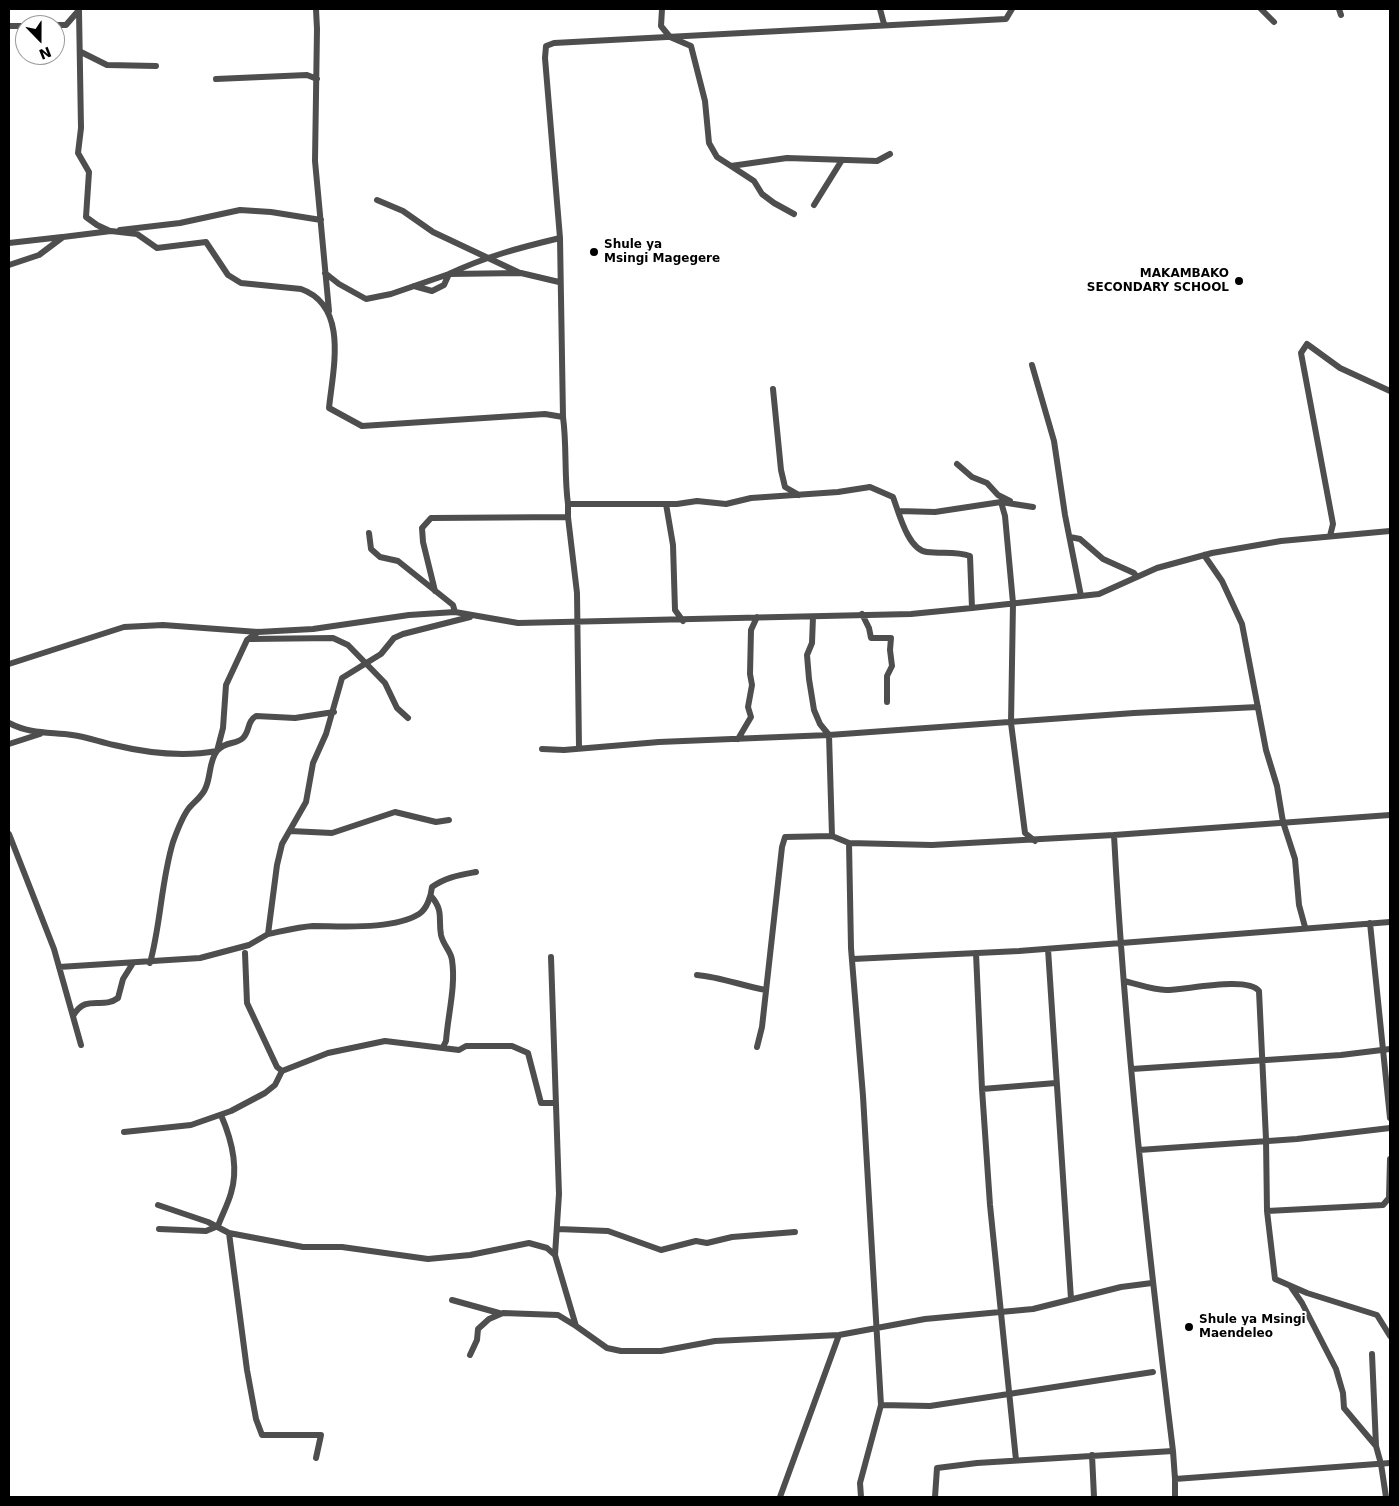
<!DOCTYPE html>
<style>
body{margin:0}
#map{position:relative;width:1399px;height:1506px;overflow:hidden;background:#fff;font-family:"DejaVu Sans",sans-serif}
canvas{display:block}
.frame{position:absolute;inset:0;border:10px solid #000;pointer-events:none}
.north{position:absolute;left:15px;top:15px;width:50px;height:50px;box-sizing:border-box;background:#fff;border:1px solid #999;border-radius:50%;rotate:158deg;font-size:14px;font-weight:700;line-height:20px;text-align:center;color:#000}
.north::after{content:'';display:block;margin:auto;width:18px;height:22px;background:#000;clip-path:polygon(50% 0,100% 100%,50% 72%,0 100%)}
</style>
<div id="map">
<canvas width="1399" height="1506"></canvas>
<div class="frame"></div>
<div class="north">N</div>
</div>
<script>
const ctx = document.querySelector('canvas').getContext('2d');
ctx.lineJoin = 'round';
function trace(path, color, width, dash) {
  ctx.strokeStyle = color;
  ctx.lineWidth = width;
  ctx.lineCap = dash ? 'butt' : 'round';
  ctx.setLineDash(dash || []);
  ctx.stroke(path);
}
function label(font, color, halo, rows, align = 'center') {
  ctx.font = font + ' "DejaVu Sans",sans-serif';
  ctx.lineWidth = 4;
  ctx.setLineDash([]);
  ctx.textBaseline = 'middle';
  ctx.strokeStyle = halo;
  ctx.fillStyle = color;
  for (const [text, x, y, turn = 0] of rows) {
    ctx.save();
    ctx.translate(x, y);
    ctx.rotate((+turn || 0) * Math.PI / 180);
    ctx.textAlign = isNaN(turn) ? turn : align;
    if (halo) ctx.strokeText(text, 0, 0);
    ctx.fillText(text, 0, 0);
    ctx.restore();
  }
}
trace(new Path2D(`
 M316 9 317 29 315 161 329 311
 M662 9 661 26 670 37 691 46 705 101 709 143 717 157 731 166 787 158 877 161 890 154
 M880 9 884 24
 M1261 9 1274 22
 M1339 9 1341 15
 M79 11 81 128 78 153 89 172 86 217 97 225 110 231
 M47 25H66L79 10
 M9 26H25
 M81 52 107 65 156 66
 M216 79 307 75 317 79
 M731 166 754 181 762 194 774 203 794 214
 M377 200 403 211 433 232 520 273
 M814 205 842 160
 M120 230 180 223 240 210 271 212 321 220
 M9 243 62 237
 M9 265 39 255 63 237 111 231 137 234 157 248 206 242 228 275 241 283 301 289C349 306 333 369 329 408L362 426 545 414 563 417C567 446 564 475 568 504H677L697 501 726 504 751 498 838 492 870 487 893 497C899 513 908 550 927 552 942 554 956 551 970 556L972 608 1099 594 1157 568 1212 553 1281 541 1390 531
 M325 273 339 284 366 299 391 294 449 274 521 273 559 282
 M414 286 432 291 444 285 449 274C484 257 522 247 560 238
 M1032 365 1054 441 1065 515 1081 596
 M773 389 781 470 785 487 799 495
 M563 417 560 238 545 58 546 46 554 43 1006 19 1012 9
 M957 464 972 477 987 483 998 495 1010 501
 M1001 502 1005 516 1013 603 1011 723 1025 833 1035 841
 M568 504V517L577 593 579 748
 M666 504 673 545 675 610 683 621
 M899 511 935 512 1001 502 1033 507
 M369 533 371 549 380 557 398 561 453 605 455 612
 M1330 536 1333 524 1301 353 1307 344 1340 368 1390 391
 M1070 537 1080 539 1103 559 1134 573 1137 577
 M1204 555 1222 581 1242 624 1266 750 1277 786 1283 822 1295 859 1299 905 1305 927
 M435 591 423 542 422 528 431 518 568 517
 M862 614 869 628 871 638H891L890 650 892 666 887 676V702
 M813 617 812 643 807 655 809 679 814 710 820 724 829 735 832 836
 M251 639 333 638 348 645 385 683 397 708 408 718
 M9 664 124 627 163 625 258 632 313 629 409 615 455 612 518 623 911 614 972 608
 M9 723C30 734 49 732 72 735 87 737 100 742 114 745 147 753 184 757 217 751L223 728 226 685 247 640 258 632
 M738 739 751 717 748 707 752 685 750 674 751 630 757 617
 M9 744 40 734
 M542 749 564 750 659 742 829 735 1134 713 1258 707
 M1390 815 1114 835C1125 1041 1148 1246 1173 1451L1175 1479 1390 1463
 M290 831 332 833 395 812 436 822 449 820
 M9 834 54 949 81 1045
 M849 843 851 948 863 1096 881 1405 860 1483 861 1497
 M431 896C444 911 438 918 441 935 443 945 451 951 452 960 456 986 448 1014 446 1041L443 1047
 M1370 923 1390 1118
 M268 934C283 931 298 927 313 926 343 926 393 930 419 914 427 909 431 896 432 887 446 877 460 875 476 872
 M1048 949 1071 1299
 M245 953 247 1003 277 1067 282 1071
 M976 953 982 1089 990 1205 1016 1460
 M551 957 559 1194 555 1255
 M853 959 1019 951 1390 922
 M150 963C161 923 161 882 173 842 177 831 182 817 189 808 195 801 203 796 206 787 211 775 209 761 217 751 225 741 236 745 243 738 250 731 247 721 256 716L295 718 334 712
 M59 967 200 958 249 945 268 934 277 865 282 844 306 802 313 763 326 734 342 678 381 654 394 638 403 634 470 617
 M697 975C720 977 743 986 766 990
 M1124 981C1137 984 1153 990 1166 990 1186 990 1247 976 1259 991L1266 1139 1267 1211 1275 1279 1307 1293 1377 1315 1390 1336
 M73 1016C86 993 102 1010 118 998L123 979 133 963
 M757 1047 762 1027 782 847 785 837 832 836 849 843 932 845 1114 835
 M1132 1069 1341 1055 1390 1049
 M982 1089 1056 1083
 M124 1132 191 1125 231 1111 265 1093 275 1085 282 1071 328 1053 385 1041 459 1050 466 1046H512L528 1053 541 1103H555
 M1139 1150 1297 1139 1390 1128
 M158 1205 208 1222 229 1233 303 1247H342L428 1259 470 1255 529 1243 547 1248 555 1255 576 1326 607 1348 621 1351H661L715 1341 839 1335 925 1319 1033 1309 1121 1287 1152 1283
 M1267 1211 1383 1205 1389 1198 1390 1159
 M159 1229 206 1231 218 1226C222 1215 228 1204 231 1193 239 1167 231 1138 221 1115
 M558 1229 608 1231 661 1250 696 1241 707 1243 732 1237 795 1232
 M229 1233 247 1370 256 1419 262 1435H321L316 1458
 M1291 1287 1302 1303 1336 1369 1343 1393 1344 1408 1376 1446
 M452 1300 499 1313
 M1372 1354 1376 1446 1381 1464 1386 1497
 M470 1355 477 1340 478 1329 489 1319 503 1313 558 1315 576 1326
 M881 1405 930 1406 1153 1372
 M1092 1455 1094 1497
 M1175 1479V1497
 M780 1497 839 1335
 M935 1497 937 1468 977 1463 1173 1451`), '#4e4e4e', 6);
for (const [x, y, r, color] of [
 [594,252,5,"#000"],
 [1239,281,5,"#000"],
 [1189,1327,5,"#000"]
]) {
  const dot = new Path2D();
  dot.arc(x, y, r, 0, 2 * Math.PI);
  ctx.fillStyle = color;
  ctx.fill(dot);
  trace(dot, '#fff', 2);
}
label('bold 12px', '#000', '#fff', [
 ["Shule ya",604,245],
 ["Msingi Magegere",604,259],
 ["MAKAMBAKO",1229,274,"right"],
 ["SECONDARY SCHOOL",1229,288,"right"],
 ["Shule ya Msingi",1199,1320],
 ["Maendeleo",1199,1334]
], 'left');
</script>
